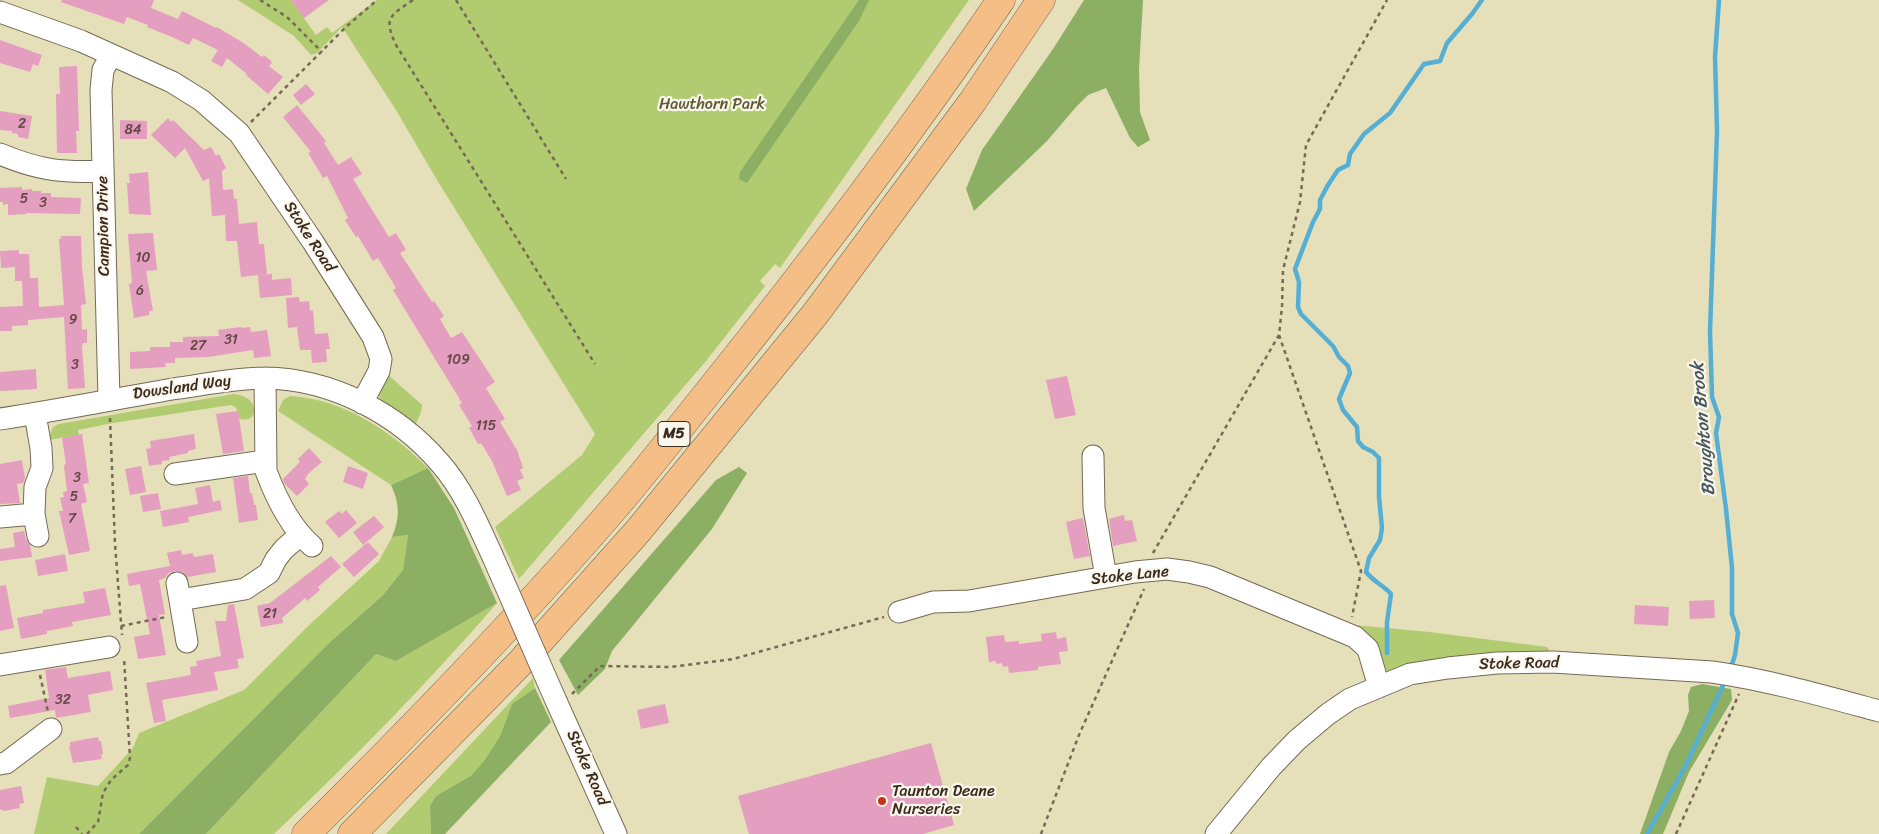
<!DOCTYPE html>
<style>
body{margin:0}
canvas{display:block;background:#e5dfba}
</style>
<canvas width="1879" height="834"></canvas>
<script>
const ctx = document.querySelector('canvas').getContext('2d');
ctx.lineJoin = 'round';
function fillPath(path, color) {
  ctx.fillStyle = color;
  ctx.fill(path, 'evenodd');
}
function trace(path, color, width, dash) {
  ctx.strokeStyle = color;
  ctx.lineWidth = width;
  ctx.lineCap = dash ? 'butt' : 'round';
  ctx.setLineDash(dash || []);
  ctx.stroke(path);
}
function label(font, color, halo, rows, align = 'center') {
  ctx.font = font + ' Sriracha,sans-serif';
  ctx.lineWidth = 4.5;
  ctx.setLineDash([]);
  ctx.textBaseline = 'middle';
  ctx.strokeStyle = halo;
  ctx.fillStyle = color;
  for (const [text, x, y, turn = 0] of rows) {
    ctx.save();
    ctx.translate(x, y);
    ctx.rotate((+turn || 0) * Math.PI / 180);
    ctx.textAlign = isNaN(turn) ? turn : align;
    if (halo) ctx.strokeText(text, 0, 0);
    ctx.fillText(text, 0, 0);
    ctx.restore();
  }
}
fillPath(new Path2D(`
 M238 0H291L316 35 327 27 332 33 377 0H969L780 268 775 264 760 281 765 286 706 361 519 579 495 527 582 455 595 434 437 180 396 110 342 27 317 53 311 55 294 36Z
 M386 373 422 405C422 414 416 420 415 429 405 422 378 407 379 392 379 387 384 379 386 373Z
 M234 394C246 396 253 399 255 412 251 420 247 420 239 419 238 412 238 407 231 405L113 423 78 430 79 435 48 440 53 427 59 424Z
 M290 396C343 399 391 431 428 468L391 485 278 411 283 400Z
 M408 535 403 570 383 595 328 644 139 834H34L47 777 98 786 133 748 139 733 244 690 306 628 379 561 392 537Z
 M497 603C427 684 352 760 274 834H206L376 654 396 661Z
 M1354 625 1429 632 1547 647 1551 653 1393 673 1385 671 1364 633Z
 M533 678 535 688 512 704 500 736 484 761 471 777 436 796 430 806 431 834H386Z`), '#b1cb71');
fillPath(new Path2D(`
 M859 0H869L859 21 747 183 739 179 740 172Z
 M1084 0H1143L1139 69 1140 112 1150 140 1138 147 1130 138 1106 88 1088 95 1076 107 1047 141 974 211 966 189 982 150 1053 49Z
 M739 467 747 473 712 529 612 651 605 669 578 695 559 660 716 480Z
 M428 468 454 508 497 603 396 661 376 654 206 834H139L328 644 383 595 403 570 408 535 392 537C400 518 400 504 391 485Z
 M1702 684 1731 689 1732 700 1689 772 1663 834H1640L1669 752 1681 731 1689 711 1688 695 1691 687Z
 M535 688 551 722 445 834H431L430 806 436 796 471 776 484 761 500 736 512 704Z`), '#8caf63');
trace(new Path2D(`
 M1719 0 1715 57 1717 131 1710 331 1712 397 1719 417 1716 433 1726 509 1732 568V614L1738 633 1735 655 1730 670
 M1387 653V622L1391 594C1383 585 1374 582 1366 572L1369 558 1380 540 1382 528 1379 497V458L1373 452 1363 447 1358 441 1357 427 1343 410 1339 399 1350 373 1348 366 1339 357 1333 346 1301 314 1298 307 1299 282 1295 269 1313 222 1320 209V200L1328 185 1338 170 1348 165 1350 154 1364 134 1390 113 1424 64 1440 61 1447 43 1472 14 1482 0
 M1647 834 1686 765 1726 679`), '#55aed3', 4.5);
fillPath(new Path2D(`
 M62 0H154L151 8 178 19 182 11 216 28 217 27 245 44 262 57 264 55 272 62 269 66 283 77 268 94 246 75 247 74 227 58 222 67 211 61 218 50 193 38 189 45 172 37 147 27 148 25 127 17 124 24 61 2Z
 M291 0H329L304 18Z
 M0 40 42 55 38 66 33 64 30 72 0 63Z
 M77 66 79 131H76L77 153H57L56 94H60L59 67Z
 M306 84 315 94 301 105 293 95Z
 M297 105 326 141 324 143 338 165 351 157 362 174 353 179 389 237 396 233 406 250 400 253 432 302 434 301 444 316 440 319 451 338 462 332 495 382 486 388 505 419 500 422 517 450 523 468 520 470 524 478 517 481 521 490 507 496 492 461 481 443 478 444 469 428 472 426 459 405 462 403 393 290 396 288 378 258 373 261 358 236 356 237 345 220 348 218 327 176 323 178 308 153 311 152 283 117Z
 M0 111 32 116 28 139 18 137V134L12 133V131L0 130Z
 M168 118 171 122 173 120 204 150 211 147 216 156 219 154 226 168 222 171 223 190 233 189 234 199H237L239 224 257 222 259 244H264L267 274 241 277 237 241H226L225 215 212 216 209 178 203 181 185 148 175 158 151 135Z
 M120 120 147 121V139H120Z
 M148 172 151 215 129 214 127 183H130L129 174Z
 M22 187V190L32 189V191H41V193H51V197L81 198 80 214 26 213V214L8 215V204L3 205V202H0V188Z
 M153 233 157 270 146 271 153 311H149V315L134 318 129 284 132 283 128 234Z
 M61 236H81L82 267 86 304 81 305 82 330 87 329V343H83L82 348 85 388 68 389 64 317 28 320V325L12 326V331H0V307L23 306 22 281H15V267L1 268 0 251 19 250V254H29L30 278H38L39 307 64 305 59 239H61Z
 M272 274V280L291 278 292 295 260 298 258 275Z
 M299 297 300 302 309 301 310 311 313 310 315 334 328 333 330 349H326L327 362 312 363 311 350H300L297 327 288 328 286 298Z
 M241 327V328L250 327 251 332 267 330 271 356 254 358 253 350 208 357 175 358V363H165L166 367 130 369V352L150 351V347H170V342H183V337L219 336 218 330Z
 M36 369 37 389 0 391V372Z
 M1067 376 1076 415 1055 419 1046 380Z
 M238 411 244 451 223 454 216 414Z
 M82 434 89 483 83 484 87 502 81 504 90 551 69 555 59 511H63L60 498 64 497 63 492 67 491 64 465 66 464 62 438Z
 M194 434 196 449 188 451V453L169 457 170 460 162 461V464L149 466 146 449 151 448 150 441Z
 M309 448 322 462 308 474 305 479 309 484 297 496 284 483 283 479 300 462 298 459Z
 M22 460 25 478 23 483 17 484 20 503 0 504V464Z
 M141 466 146 492 130 495 125 469Z
 M348 466 368 473 363 489 343 482Z
 M248 476 250 493H252L254 505H256L258 520 239 523 233 478Z
 M210 485 213 502 220 500 222 510 188 517 189 522 163 527 160 511 198 504 195 488Z
 M158 493 161 509 143 512 140 496Z
 M346 510 357 523 339 538 325 522 339 511 342 514Z
 M1124 515 1125 521 1132 520 1137 541 1113 546 1109 519Z
 M374 516 384 527 363 545 353 532Z
 M1083 518 1090 556 1074 559 1066 522Z
 M24 531 26 539 30 545 32 557 0 561V549L15 547 13 533Z
 M368 542 379 554 354 577 342 564Z
 M181 550 182 555 193 553 194 557 213 554 216 572 188 577 182 572 175 571 169 573 165 578 159 580 165 614 159 615 166 655 138 659 134 637 150 634 140 584 129 586 127 574 170 566 167 553Z
 M65 554 68 571 38 576 35 560Z
 M331 556 341 567 318 587 320 590 307 601 305 598 282 618 283 623 261 627 257 606 270 603Z
 M6 585 14 628 0 631V586Z
 M105 588 111 615 72 622 73 626 47 631V634L21 639 17 618 43 613V610L85 603 83 592Z
 M1714 600 1715 618 1690 619 1689 601Z
 M234 604 244 658 237 659 239 668 214 672 218 690 162 700 166 721 154 723 146 683 191 675 190 667 197 666 196 661 221 656 215 621H226L228 605Z
 M1635 605 1669 607 1668 626 1634 624Z
 M1056 632 1057 639 1066 637 1068 651 1059 652 1061 664 1038 667V670L1009 673 1008 666 1003 667 1002 663 996 664V661L989 662 986 637 1004 635 1005 642 1019 641V644L1042 641 1041 634Z
 M66 667 68 678 110 671 113 690 88 695 91 712 56 718 55 710 10 718 8 706 49 698 45 670Z
 M665 704 669 723 641 729 637 710Z
 M98 737 99 741H101L103 754 101 755 102 759 73 763 69 746H70V742Z
 M931 743 954 825 923 834H749L738 796Z
 M21 786 24 803 19 804 20 808 3 811 2 809 0 810V790Z`), '#e49ebf');
const minor = new Path2D(`
 M0 12 81 41 172 82 201 100 239 133 313 242 373 337 381 359 379 371 362 403
 M0 154C38 170 62 173 103 171
 M265 378 266 471C276 498 290 527 312 546
 M109 399 101 90 103 70 111 55
 M0 419C60 410 119 398 179 388 207 384 237 378 265 378 332 379 397 413 440 463 463 489 478 524 492 555
 M1093 456 1094 508 1106 577
 M175 474 265 461
 M34 514 38 536
 M0 517 34 514 35 487 42 468 41 448 35 414
 M177 583 187 642
 M180 600 245 589 269 573 276 559 284 549 300 535
 M899 612 933 602 969 601 1135 572 1167 569 1189 572 1210 577 1355 637 1368 649 1379 687
 M0 665 109 647
 M557 703 616 834
 M0 764 6 763 51 729
 M1216 834 1271 767 1297 740 1328 714 1350 699 1410 674 1448 668 1497 663 1553 662 1712 672C1768 680 1824 696 1879 711`);
const highway = new Path2D(`
 M306 834C411 730 514 624 610 513 645 473 677 431 710 390 812 263 910 134 1001 0
 M352 834 521 662 638 531 816 313 973 101 1041 0`);
trace(minor, '#766955', 23);
trace(highway, '#766955', 29);
trace(new Path2D(`
 M260 0 287 17 322 52
 M413 0C390 16 383 17 396 45L595 364
 M456 0 566 179
 M251 122 347 26 377 0
 M1279 335 1361 571 1352 617
 M110 418 115 544 122 635
 M1153 553 1279 335 1282 307 1283 270 1300 202 1306 145 1387 0
 M121 626 166 617
 M40 675 48 712
 M572 694 600 666 671 667 733 659 884 617
 M76 827 82 834
 M87 834 98 822 103 793 111 780 128 765 130 758 124 658
 M1041 834 1079 735 1144 589
 M1676 834 1739 694`), '#766955', 2.5, [4, 4]);
trace(minor, '#fff', 21);
trace(highway, '#f5be86', 28);
const minorBridge = new Path2D(`
 M492 555 557 703`);
trace(minorBridge, '#766955', 23, []);
trace(minorBridge, '#fff', 21);
for (const [x, y, r, color] of [
 [882,801,5,"#c8321e"]
]) {
  const dot = new Path2D();
  dot.arc(x, y, r, 0, 2 * Math.PI);
  ctx.fillStyle = color;
  ctx.fill(dot);
  trace(dot, '#fbf7ec', 2);
}
label('14px', '#654746', null, [
 ["2",22,124],
 ["84",133,130],
 ["5",24,199],
 ["3",43,203],
 ["10",143,258],
 ["6",140,291],
 ["9",73,320],
 ["31",231,340],
 ["27",198,346],
 ["109",458,360],
 ["3",75,365],
 ["115",486,426],
 ["3",77,478],
 ["5",74,497],
 ["7",72,519],
 ["21",270,614],
 ["32",63,700]
]);
for (const [x, y, w] of [
 [674,434,32]
]) {
  const box = new Path2D();
  box.roundRect(x - w / 2, y - 12.5, w, 25, 4);
  ctx.fillStyle = '#fbf7ec';
  ctx.fill(box);
  trace(box, '#3b2a1e', 1);
}
label('bold 15px', '#3b2a1e', null, [
 ["M5",674,434]
]);
label('16px', '#5e5a37', '#fbf7ec', [
 ["Hawthorn Park",712,105]
]);
label('16px', '#3b2a1e', '#fbf7ec', [
 ["Campion Drive",104,226,-91],
 ["Stoke Road",309,237,57],
 ["Dowsland Way",182,388,-8],
 ["Stoke Lane",1130,576,-6],
 ["Stoke Road",1519,664,-1],
 ["Stoke Road",587,768,66]
]);
label('16px', '#3b2a1e', '#fbf7ec', [
 ["Taunton Deane",892,792],
 ["Nurseries",892,810]
], 'left');
label('italic 18px', '#44585d', '#fbf7ec', [
 ["Broughton Brook",1704,429,-95]
]);
</script>
